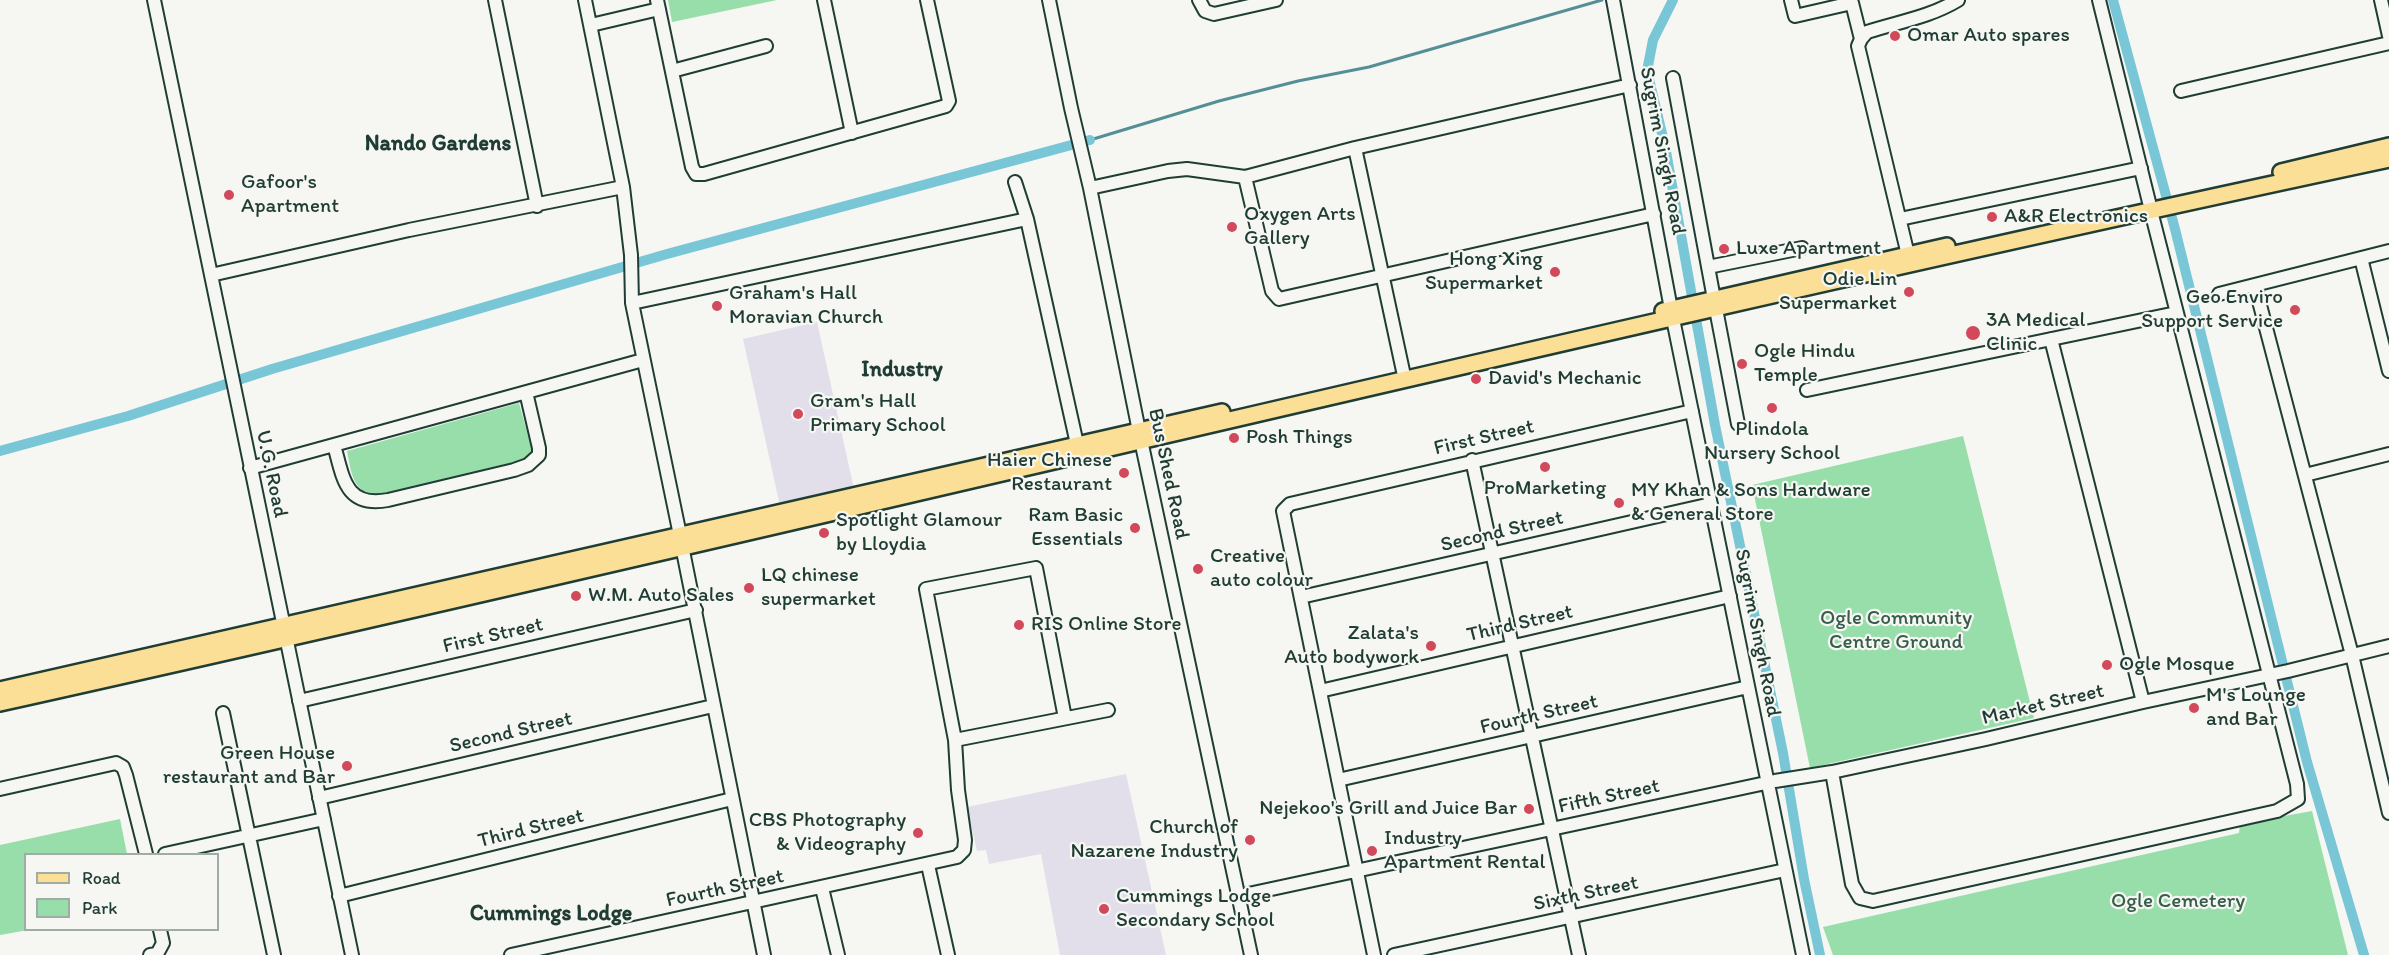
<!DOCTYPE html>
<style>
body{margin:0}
#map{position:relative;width:2389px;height:955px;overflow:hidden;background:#f6f6f2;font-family:Itim,sans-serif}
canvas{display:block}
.legend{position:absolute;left:24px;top:853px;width:195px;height:78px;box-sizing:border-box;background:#f6f6f2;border:2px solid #a0aca6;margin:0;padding:8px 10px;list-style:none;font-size:18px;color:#1f3d34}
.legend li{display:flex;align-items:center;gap:12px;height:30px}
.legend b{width:30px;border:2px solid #a0aca6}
</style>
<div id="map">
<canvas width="2389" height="955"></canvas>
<ul class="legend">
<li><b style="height:8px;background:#fbdf96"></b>Road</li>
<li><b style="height:16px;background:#98deaa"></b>Park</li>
</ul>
</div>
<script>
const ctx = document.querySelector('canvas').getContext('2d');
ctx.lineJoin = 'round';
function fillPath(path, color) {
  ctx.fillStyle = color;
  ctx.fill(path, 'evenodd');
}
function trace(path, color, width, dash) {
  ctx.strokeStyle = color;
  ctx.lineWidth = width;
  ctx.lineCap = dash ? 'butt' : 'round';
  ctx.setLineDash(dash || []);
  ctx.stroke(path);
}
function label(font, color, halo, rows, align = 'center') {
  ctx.font = font + ' Itim,sans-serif';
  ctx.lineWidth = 4.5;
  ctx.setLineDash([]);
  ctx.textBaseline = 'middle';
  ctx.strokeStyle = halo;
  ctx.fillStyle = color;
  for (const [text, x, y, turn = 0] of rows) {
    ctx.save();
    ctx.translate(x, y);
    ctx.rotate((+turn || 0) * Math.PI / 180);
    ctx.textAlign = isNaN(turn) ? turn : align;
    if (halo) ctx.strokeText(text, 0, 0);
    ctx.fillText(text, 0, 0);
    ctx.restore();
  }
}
fillPath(new Path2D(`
 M817 322 854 489 780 506 743 339Z
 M1126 774 1166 955H1060L1041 854 989 864 986 850 977 851 967 807Z`), '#e2dfeb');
fillPath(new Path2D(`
 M668 0H777L672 22Z
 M519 403 532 450 527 459 373 496C352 489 351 471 347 451Z
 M1963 436 2034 718 1810 768 1752 485Z
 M2312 811 2348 955H1833L1823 927 2239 833 2240 824Z
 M120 819 127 854H26V930H28L0 935V845Z`), '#98deaa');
trace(new Path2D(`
 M1090 140 1219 101 1298 81 1369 67 1602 0`), '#558f96', 3);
trace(new Path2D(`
 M1673 0 1653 40 1647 71 1665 146 1715 425 1783 753 1804 879 1820 955
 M2113 0 2175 229 2307 762 2364 955
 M0 451 128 416 272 369 667 254 1090 140`), '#79c6d7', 10);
const minor = new Path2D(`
 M154 0 352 955
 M495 0 537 206
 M585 0 623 187 631 255 632 303 680 535
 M657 0 692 167 696 174H704L946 106 949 101 927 0
 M824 0 852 133
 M1049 0 1071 108 1090 188 1139 431 1251 955
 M1199 0 1205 11 1214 14 1276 0
 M1613 0 1671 309
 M1791 0 1795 16 1852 3 1861 39
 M2099 0 2149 202
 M2381 0 2389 36
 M591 25 659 9
 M672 71 766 46
 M1673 78 1714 299
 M2181 91 2389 43
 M1355 148 1403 371
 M1245 177 1272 291 1279 299 1654 214
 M1015 182 1027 219 1077 444
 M1090 188 1168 171 1187 169 1245 177 1355 148 1630 85
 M1900 219 2141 168
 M1908 255 1858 46 1861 39 1867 32C1898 22 1930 17 1958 0
 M2361 258 2389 371
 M1708 267 1802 248
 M211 275 409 230 623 187
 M2255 286 2352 655 2389 813
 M2219 294 2389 251
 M632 303 1027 219
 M1716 309 1738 424
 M1673 319 1803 955
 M2051 339 2143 702
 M1807 390 2176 313
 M334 445C343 477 345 508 388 500L514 470 528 465 539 455V448L526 392
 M1472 460 1579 955
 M250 468 643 360
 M2305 475 2389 454
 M682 546 764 955
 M1301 597 1711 504
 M1320 691 1730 596
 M299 701 696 610
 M223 713 274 955
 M955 740 1108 710
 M1832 772 1852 884 1860 898 1873 901 2277 811 2298 799 2297 784 2151 211
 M1338 780 1748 687
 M0 789 116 763 123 767 126 775 146 854
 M319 798 713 706
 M165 854 324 819
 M928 865 948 955
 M822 888 838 955
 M339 896 732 799
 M1239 896 1775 781 1832 772 1986 739 2143 702 2288 671 2389 646
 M150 955 157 954 163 943 160 930
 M511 955 957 857 964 850 965 840 958 790 955 740 926 589 1036 568 1065 718
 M1374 955 1283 511 1290 504 1692 411
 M1394 955 1785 870`);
const major = new Path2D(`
 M2281 172 2389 146
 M1663 311 1947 246
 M0 690 1222 412
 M0 703C797 526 1590 329 2389 159`);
trace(minor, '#1f3d34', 16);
trace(major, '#1f3d34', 20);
trace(minor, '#f6f6f2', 12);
trace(major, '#fbdf96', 15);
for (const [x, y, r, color] of [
 [1895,36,6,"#d1495b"],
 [229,195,6,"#d1495b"],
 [1992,217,6,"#d1495b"],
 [1232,227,6,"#d1495b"],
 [1724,249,6,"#d1495b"],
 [1555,272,6,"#d1495b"],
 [1909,292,6,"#d1495b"],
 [717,306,6,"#d1495b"],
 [2295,310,6,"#d1495b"],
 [1973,333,8,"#d1495b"],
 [1742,364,6,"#d1495b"],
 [1476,379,6,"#d1495b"],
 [1772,408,6,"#d1495b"],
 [798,414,6,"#d1495b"],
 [1234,438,6,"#d1495b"],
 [1545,467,6,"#d1495b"],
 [1124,473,6,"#d1495b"],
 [1619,503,6,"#d1495b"],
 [1135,528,6,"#d1495b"],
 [824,533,6,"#d1495b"],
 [1198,569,6,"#d1495b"],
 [749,588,6,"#d1495b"],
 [576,596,6,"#d1495b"],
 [1019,625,6,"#d1495b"],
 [1431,646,6,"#d1495b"],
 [2107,665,6,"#d1495b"],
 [2194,708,6,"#d1495b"],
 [347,766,6,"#d1495b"],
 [1529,809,6,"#d1495b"],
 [918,833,6,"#d1495b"],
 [1250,840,6,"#d1495b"],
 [1372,851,6,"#d1495b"],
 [1104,909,6,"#d1495b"]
]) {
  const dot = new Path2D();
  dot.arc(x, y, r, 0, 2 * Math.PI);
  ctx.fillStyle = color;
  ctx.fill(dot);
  trace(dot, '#f6f6f2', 2);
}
label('21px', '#1f3d34', '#f6f6f2', [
 ["Omar Auto spares",1907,36],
 ["Gafoor's",241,183],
 ["Apartment",241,207],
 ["Oxygen Arts",1244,215],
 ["Gallery",1244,239],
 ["A&R Electronics",2004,217],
 ["Luxe Apartment",1736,249],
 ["Hong Xing",1543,260,"right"],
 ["Supermarket",1543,284,"right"],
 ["Odie Lin",1897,280,"right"],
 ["Supermarket",1897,304,"right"],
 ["Graham's Hall",729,294],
 ["Moravian Church",729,318],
 ["Geo Enviro",2283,298,"right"],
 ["Support Service",2283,322,"right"],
 ["3A Medical",1986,321],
 ["Clinic",1986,345],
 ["Ogle Hindu",1754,352],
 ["Temple",1754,376],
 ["David's Mechanic",1488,379],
 ["Gram's Hall",810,402],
 ["Primary School",810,426],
 ["Plindola",1772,430,"center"],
 ["Nursery School",1772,454,"center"],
 ["Posh Things",1246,438],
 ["Haier Chinese",1112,461,"right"],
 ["Restaurant",1112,485,"right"],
 ["ProMarketing",1545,489,"center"],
 ["MY Khan & Sons Hardware",1631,491],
 ["& General Store",1631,515],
 ["Ram Basic",1123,516,"right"],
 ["Essentials",1123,540,"right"],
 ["Spotlight Glamour",836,521],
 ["by Lloydia",836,545],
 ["Creative",1210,557],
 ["auto colour",1210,581],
 ["LQ chinese",761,576],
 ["supermarket",761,600],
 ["W.M. Auto Sales",588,596],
 ["RIS Online Store",1031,625],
 ["Zalata's",1419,634,"right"],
 ["Auto bodywork",1419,658,"right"],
 ["Ogle Mosque",2119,665],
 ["M's Lounge",2206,696],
 ["and Bar",2206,720],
 ["Green House",335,754,"right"],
 ["restaurant and Bar",335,778,"right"],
 ["Nejekoo's Grill and Juice Bar",1517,809,"right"],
 ["CBS Photography",906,821,"right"],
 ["& Videography",906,845,"right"],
 ["Church of",1238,828,"right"],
 ["Nazarene Industry",1238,852,"right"],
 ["Industry",1384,839],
 ["Apartment Rental",1384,863],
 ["Cummings Lodge",1116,897],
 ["Secondary School",1116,921]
], 'left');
label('21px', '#1f3d34', '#f6f6f2', [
 ["Sugrim Singh Road",1662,151,79],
 ["First Street",1484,438,-13],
 ["U.G. Road",271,474,78],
 ["Bus Shed Road",1168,474,78],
 ["Second Street",1502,532,-13],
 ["Third Street",1520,624,-13],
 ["Sugrim Singh Road",1757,633,79],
 ["First Street",493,636,-13],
 ["Market Street",2043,705,-13],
 ["Fourth Street",1539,715,-13],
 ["Second Street",511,733,-13],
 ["Fifth Street",1609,797,-12],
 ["Third Street",531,829,-14],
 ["Fourth Street",725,889,-12],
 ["Sixth Street",1586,894,-12]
]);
label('21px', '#375d4c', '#f6f6f2', [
 ["Ogle Community",1896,619],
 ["Centre Ground",1896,643],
 ["Ogle Cemetery",2178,902]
]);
label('bold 22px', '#1f3d34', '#f6f6f2', [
 ["Nando Gardens",438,144],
 ["Industry",902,370],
 ["Cummings Lodge",551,914]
]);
</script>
